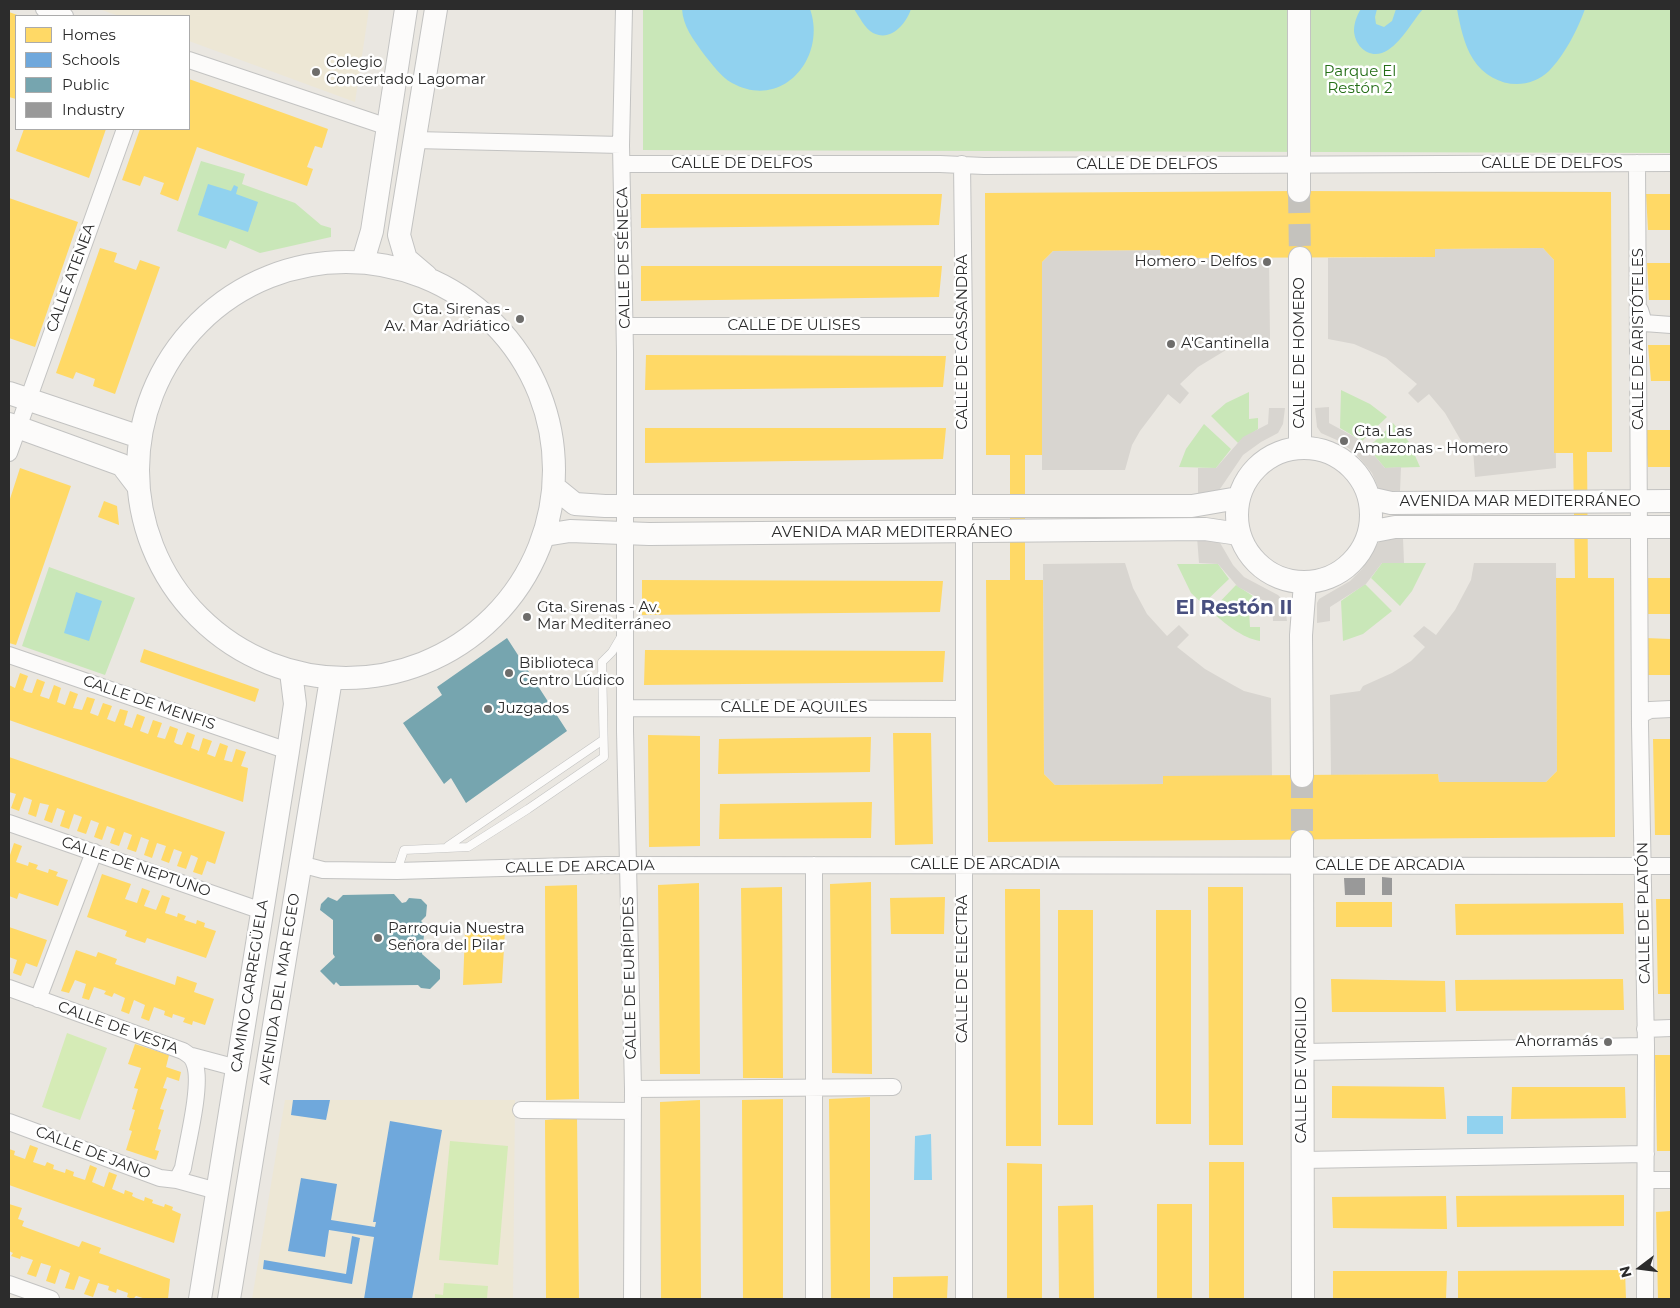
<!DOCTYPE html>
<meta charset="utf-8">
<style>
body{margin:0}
#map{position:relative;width:1680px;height:1308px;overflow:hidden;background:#eae7e1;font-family:Montserrat,sans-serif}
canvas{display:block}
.frame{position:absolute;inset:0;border:10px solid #2c2c2c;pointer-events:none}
.legend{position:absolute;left:15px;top:15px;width:175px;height:115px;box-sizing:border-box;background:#fff;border:1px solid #ababab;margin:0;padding:6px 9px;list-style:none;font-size:15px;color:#2c2c2c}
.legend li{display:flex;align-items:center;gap:10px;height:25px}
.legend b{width:25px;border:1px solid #ababab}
.north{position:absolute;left:1615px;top:1243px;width:50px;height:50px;-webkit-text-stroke:4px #fff;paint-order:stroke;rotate:255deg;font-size:14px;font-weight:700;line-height:20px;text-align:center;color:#2c2c2c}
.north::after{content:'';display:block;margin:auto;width:18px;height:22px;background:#2c2c2c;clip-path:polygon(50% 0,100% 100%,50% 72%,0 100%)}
</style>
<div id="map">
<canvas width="1680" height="1308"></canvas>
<div class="frame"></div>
<ul class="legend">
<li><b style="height:14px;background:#ffd966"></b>Homes</li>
<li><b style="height:14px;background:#6fa8dc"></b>Schools</li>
<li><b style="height:14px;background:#76a5af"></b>Public</li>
<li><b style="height:14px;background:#999"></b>Industry</li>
</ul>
<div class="north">N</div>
</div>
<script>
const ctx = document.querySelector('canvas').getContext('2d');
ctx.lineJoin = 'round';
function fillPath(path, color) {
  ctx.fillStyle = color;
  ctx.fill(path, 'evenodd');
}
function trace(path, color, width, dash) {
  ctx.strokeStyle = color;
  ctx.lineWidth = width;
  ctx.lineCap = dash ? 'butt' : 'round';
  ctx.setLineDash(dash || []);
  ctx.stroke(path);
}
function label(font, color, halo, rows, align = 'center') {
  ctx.font = font + ' Montserrat,sans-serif';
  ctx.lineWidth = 5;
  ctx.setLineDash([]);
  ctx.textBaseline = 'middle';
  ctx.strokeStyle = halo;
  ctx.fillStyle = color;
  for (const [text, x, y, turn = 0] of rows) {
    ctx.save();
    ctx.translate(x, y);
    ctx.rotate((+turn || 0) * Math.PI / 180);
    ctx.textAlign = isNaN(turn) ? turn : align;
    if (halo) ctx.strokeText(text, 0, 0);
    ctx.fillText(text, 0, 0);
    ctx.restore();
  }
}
fillPath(new Path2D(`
 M99 9H369L355 102 189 41V16H119Z
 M285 1100H515L513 1299H252Z`), '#ede7d5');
fillPath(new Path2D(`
 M643 9H1671V153L643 150Z
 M201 161 245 174 242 184 295 203 321 225 331 228V237L260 253 230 240 226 249 177 231Z
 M1341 390 1370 404 1387 417 1362 441 1340 428Z
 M1249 392V419L1258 418V429L1238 443 1211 416 1226 403Z
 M1393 423 1409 442 1420 467 1385 468 1368 448Z
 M1204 424 1231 449 1216 468 1179 467 1186 449Z
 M1382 563H1426L1412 591 1400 606 1371 578Z
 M1177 564H1218L1229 579 1203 604 1191 593Z
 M49 567 135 598 105 675 22 646Z
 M1365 584 1392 611 1363 634 1343 641 1341 601Z
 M1236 585 1259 600 1258 610 1249 611 1250 627H1260V641C1242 638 1224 623 1211 611Z`), '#c9e7b8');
fillPath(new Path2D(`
 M67 1033 107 1048 80 1120 42 1107Z
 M450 1141 508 1146 498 1265 439 1260Z
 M444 1283 488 1286 487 1298 494 1299H435V1294L443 1295Z`), '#d5ebb6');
fillPath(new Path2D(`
 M1543 248 1554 260 1556 468 1475 477 1473 450 1467 451 1445 413 1429 394 1418 403 1408 393 1417 384 1386 358 1354 344 1328 339V258L1434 257 1435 249Z
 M1160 250 1161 258H1269L1270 339 1231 347 1198 367 1180 384 1189 393 1180 404 1168 394 1140 431 1132 445 1125 470H1042V262L1053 251Z
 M1329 407V423L1362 441 1385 468 1401 467 1400 492H1384L1379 490 1372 473 1356 454 1339 441 1321 433 1317 427 1315 408Z
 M1269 408H1285L1283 424 1278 433 1261 442 1243 455 1220 489 1213 493H1198V468H1216L1243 437 1268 424Z
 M1197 537 1219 541 1233 565 1244 577 1278 595 1284 601 1287 621H1273L1272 605 1238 587 1218 564 1199 563Z
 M1384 538H1403L1404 563H1382L1366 584 1330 607V621L1317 623V603L1319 599 1350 581 1362 569 1378 543Z
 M1125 563 1133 588 1147 614 1167 636 1179 625 1189 635 1177 647 1205 669 1233 685 1244 691 1271 698 1272 776 1163 777V784L1055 785 1044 774 1043 564Z
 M1474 563H1556L1557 771 1546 782H1439L1438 774 1331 775 1330 695 1360 691 1363 686 1392 673 1411 661 1425 647 1413 636 1424 626 1436 635 1455 610 1471 580Z`), '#d8d5d0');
fillPath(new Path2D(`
 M682 9H810C827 57 783 111 732 83 721 77 711 63 703 53 693 39 683 26 682 9Z
 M854 9H911C906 24 891 42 873 33 865 29 859 16 854 9Z
 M1361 9H1377L1375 17 1376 24 1384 27 1392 21 1396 9H1423C1411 23 1403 40 1388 50 1372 61 1355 48 1354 31 1354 23 1357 15 1361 9Z
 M1457 9H1585C1578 29 1564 56 1549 71 1526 93 1490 86 1473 59 1464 45 1460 25 1457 9Z
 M208 184 231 191 234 185 238 187 236 194 258 202 248 232 198 215Z
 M76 592 102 601 89 641 64 633Z
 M1467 1116H1503V1134H1467Z
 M931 1134 932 1180H914L915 1136Z`), '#91d2ef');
fillPath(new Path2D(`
 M9 12 20 16H16V99L9 97Z
 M189 79 328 129 322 148 315 146 307 167 313 169 307 186 197 147 178 201 160 194 164 183 144 176 140 186 122 180 140 129H189Z
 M24 129H106L89 178 16 151Z
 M1299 191 1611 192 1612 452H1587L1588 578H1614L1615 837 988 842 986 580H1010V455H986L985 193ZM1543 248 1554 260V453H1573L1575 578H1556L1557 771 1546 782H1439L1438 774 1163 776V784L1055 785 1044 774 1043 580H1025V455H1042V262L1053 251 1160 250 1161 258 1435 257V249Z
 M641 194H942L939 225 641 228Z
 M1646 194H1671V230H1648Z
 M9 198 78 222 35 347 9 338Z
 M100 248 117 253 114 262 136 270 140 260 160 267 115 394 93 386 95 379 76 372 73 379 56 373Z
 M1647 263H1671V300H1649Z
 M641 266H942L939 297 641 301Z
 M1648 345H1671V381H1651Z
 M646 355 946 356 943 387 645 390Z
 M645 428H946L943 459 645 463Z
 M1645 430H1671V467H1648Z
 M20 468 71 486 16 645 9 643V502Z
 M104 501 117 506 119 525 98 517Z
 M1644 578H1671V614H1647Z
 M642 580 943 581 940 612 642 615Z
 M1645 638 1671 639V675H1648Z
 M144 649 259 689 255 702 140 662Z
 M645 650 945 651 943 682 644 685Z
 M20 673 28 676 23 690 27 692 32 693 37 679 45 682 40 696 49 699 54 685 61 688 57 702 65 705 70 691 78 694 73 708 82 710 87 697 95 699 90 713 98 716 103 703 112 706 107 719 115 722 120 709 128 711 124 725 132 728 137 714 145 717 140 731 148 734 153 720 162 723 157 737 165 739 170 726 178 729 174 742 177 744 182 745 187 732 195 735 191 748 194 749 199 751 203 738 212 741 207 754 215 757 220 743 228 746 224 760 232 762 236 749 246 752 241 766 248 768 243 802 9 720V685L15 688Z
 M893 733H931L933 844 895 845Z
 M648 735 700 736V846L649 847Z
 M871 737 870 772 718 774 719 739Z
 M1653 739H1671V835H1655Z
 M9 757 225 832 215 864 207 861 202 875 193 872 198 858 194 856 191 855 186 869 177 866 182 852 174 849 169 863 161 860 166 846 157 843 152 858 144 855 149 840 141 837 136 852 127 849 132 835 127 833 124 832 119 846 110 843 115 829 107 826 102 840 94 837 99 823 91 820 86 834 77 831 82 817 74 814 69 829 60 826 65 811 60 809 57 808 52 823 44 820 49 805 40 803 36 817 28 814 32 800 24 797 19 811 11 808 16 794 9 792Z
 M872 802 871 838 719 839 720 804Z
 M14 843 22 846 16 862 28 866 29 862 38 865 36 869 48 873 49 869 58 872 56 876 68 880 58 906 19 893 17 899 9 896V858Z
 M102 874 131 884 125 899 137 903 142 888 150 891 144 906 156 910 162 895 170 898 165 913 177 917 178 913 186 916 184 920 196 924 197 920 205 923 204 927 216 931 206 958 147 938 145 943 125 936 127 931 87 917Z
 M871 882 872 1074 832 1073 830 884Z
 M699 883 700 1074H660L658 885Z
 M577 885 579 1099 546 1100 545 886Z
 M782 887 783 1078H743L741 888Z
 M1208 887H1243V1145H1209Z
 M1005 889H1040L1041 1146H1006Z
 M945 897 944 934H891L890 898Z
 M1656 899H1671V994H1658Z
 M1336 902H1392V927H1336Z
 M1623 903 1624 934 1456 935 1455 904Z
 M1058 910H1093V1125H1058Z
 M1156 910H1191V1124H1156Z
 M9 927 47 940 37 967 26 963 21 976 13 973 17 960 9 957Z
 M505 930 502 983 463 985 465 931Z
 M76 950 96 957 98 952 117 959 115 964 175 985 177 976 197 983 194 992 214 999 205 1025 193 1021 192 1025 183 1022 185 1018 173 1014 172 1018 164 1015 165 1011 154 1007 149 1021 141 1018 145 1005 134 1000 129 1014 121 1011 125 998 114 993 112 997 104 994 106 991 94 987 89 1000 82 998 86 984 75 980 69 993 61 991Z
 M1331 979 1445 981 1446 1012H1332Z
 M1623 979 1624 1010 1456 1011 1455 980Z
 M135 1044 169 1055 166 1067 181 1072 179 1081 167 1077 163 1088 167 1089 160 1109 164 1110 158 1129 161 1130 155 1150 159 1151 156 1160 126 1150 132 1131 129 1130 135 1110 132 1109 138 1089 134 1088 141 1068 128 1064Z
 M1655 1055H1671V1151H1657Z
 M1332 1086 1444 1087 1446 1119 1332 1118Z
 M1512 1087H1625L1626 1118 1511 1119Z
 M870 1097V1299H831L829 1099Z
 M783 1099V1299H743L742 1100Z
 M700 1100 701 1299H661L660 1102Z
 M577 1117 579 1299H546L545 1120Z
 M30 1145 38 1148 33 1162 45 1166 47 1162 54 1165 53 1169 65 1173 66 1169 74 1172 73 1176 85 1180 90 1165 97 1168 92 1182 104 1187 109 1172 117 1175 112 1189 124 1194 125 1190 133 1193 132 1196 136 1198 144 1201 145 1197 153 1200 152 1203 164 1207 165 1204 173 1207 172 1210 181 1214 174 1243 9 1185V1149L15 1151 14 1155 25 1159Z
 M1209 1162H1244V1299H1209Z
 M1007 1163 1042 1164V1299H1007Z
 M1624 1195V1226L1457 1227 1456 1196Z
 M1446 1196 1447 1229 1333 1228 1332 1197Z
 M9 1204 22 1208 18 1219 24 1221 22 1226 79 1247 82 1241 101 1248 99 1253 170 1279 168 1299H146L136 1296 133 1299 127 1297 128 1293 117 1289 116 1293 108 1290 109 1286 98 1283 93 1297 84 1294 90 1280 79 1276 74 1290 65 1288 70 1273 60 1269 55 1284 46 1281 51 1266 41 1263 36 1277 27 1274 33 1260 21 1256 20 1259 11 1256 13 1253 9 1251Z
 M1157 1204H1192V1299H1157Z
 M1093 1205 1094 1299H1059L1058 1206Z
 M1671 1211V1299H1658L1656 1212Z
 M1625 1270 1626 1299H1458V1271Z
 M1333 1271H1447L1446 1299H1333Z
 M948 1276 947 1299H893V1277Z`), '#ffd966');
fillPath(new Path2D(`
 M293 1100H330L326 1120 291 1115Z
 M390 1121 442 1130 412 1299H364L374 1237 329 1230 325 1257 288 1251 301 1178 337 1184 331 1220 375 1227 376 1222H373Z
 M352 1236 360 1238 352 1284 263 1269 264 1260 346 1274Z`), '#6fa8dc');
fillPath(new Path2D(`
 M507 638 567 731 466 803 451 778 444 784 403 723 442 695 437 687Z
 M394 894 402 903 406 902 409 898 421 899 427 905 426 916 421 921 425 925 422 954 440 970V979L430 989 421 988 418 985 340 986 336 982 334 985 320 971 335 957 333 954V920L320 910 321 904 328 897 337 901 343 895Z`), '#76a5af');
fillPath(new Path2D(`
 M1382 877 1392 878V895H1382Z
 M1344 878H1365V895H1345Z`), '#999');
trace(new Path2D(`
 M1299 191 1300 258
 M1302 776V841`), '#c4c2bd', 22, [22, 11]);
const lane = new Path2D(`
 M448 846 603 740
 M397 871 404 850 468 847 528 809 604 757 602 662 612 652 622 635`);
const street = new Path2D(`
 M44 9 65 16
 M624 9 621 145 625 352V731L633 1089 632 1299
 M189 60 388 127
 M415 140 621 145
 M1637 163 1640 725 1646 1046 1645 1299
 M622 164H940L984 166 1671 163
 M962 164 964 326V1299
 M1640 310 1644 323 1671 325
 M625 326H964
 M9 453 125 129
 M9 655 288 751
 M625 708 963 709
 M1642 714 1650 710 1671 709
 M9 823 262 911
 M300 864 323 870 397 871 606 865 1671 866
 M814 865V1299
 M9 988 183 1051C189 1055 193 1057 195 1065 202 1086 187 1144 183 1168L177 1180
 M38 999 94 852
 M1645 1029 1671 1028
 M1303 1052 1646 1046
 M192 1056 237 1068
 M633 1089 893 1087
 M521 1110 633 1111
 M9 1122 160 1178 177 1180 217 1191
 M1303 1160 1646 1154
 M1646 1180H1671
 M9 1284 51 1299`);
const secondary = new Path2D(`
 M1299 9V191
 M1300 258V448
 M363 261 372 231 406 9
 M138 470a208 208 0 1 1 416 0a208 208 0 1 1-416 0Z
 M426 276 406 259 399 235 436 9
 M9 393 140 437
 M9 424 122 465 138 486
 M1237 515a67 67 0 1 1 134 0a67 67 0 1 1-134 0Z
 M554 487 575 504 605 506H1192L1238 498
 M1369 498 1391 503 1671 501
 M1369 532 1395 527H1671
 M545 535 570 531 649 534 1205 529 1239 534
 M1302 776 1301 635 1305 583
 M1302 841 1303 1299
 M200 1299 288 751 295 704 291 672
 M229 1299 331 679`);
trace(lane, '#c3c3c2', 9);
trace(street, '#c3c3c2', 18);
trace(secondary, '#c3c3c2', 24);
trace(lane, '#fcfbfa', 8);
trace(street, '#fcfbfa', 16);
trace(secondary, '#fcfbfa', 22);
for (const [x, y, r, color] of [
 [316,72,5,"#6e6d6b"],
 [1267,262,5,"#6e6d6b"],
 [520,319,5,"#6e6d6b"],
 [1171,344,5,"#6e6d6b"],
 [1344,441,5,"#6e6d6b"],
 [527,617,5,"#6e6d6b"],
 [509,673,5,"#6e6d6b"],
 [488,709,5,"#6e6d6b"],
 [378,938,5,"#6e6d6b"],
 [1608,1042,5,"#6e6d6b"]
]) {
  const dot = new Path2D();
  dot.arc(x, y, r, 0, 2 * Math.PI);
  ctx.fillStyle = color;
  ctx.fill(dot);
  trace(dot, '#fff', 2);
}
label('15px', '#2c2c2c', '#fff', [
 ["Colegio",326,63],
 ["Concertado Lagomar",326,80],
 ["Homero - Delfos",1257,262,"right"],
 ["Gta. Sirenas -",510,310,"right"],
 ["Av. Mar Adriático",510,327,"right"],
 ["A'Cantinella",1181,344],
 ["Gta. Las",1354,432],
 ["Amazonas - Homero",1354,449],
 ["Gta. Sirenas - Av.",537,608],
 ["Mar Mediterráneo",537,625],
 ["Biblioteca",519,664],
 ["Centro Lúdico",519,681],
 ["Juzgados",498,709],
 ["Parroquia Nuestra",388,929],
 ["Señora del Pilar",388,946],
 ["Ahorramás",1598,1042,"right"]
], 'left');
label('15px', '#246e17', '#fff', [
 ["Parque El",1360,72],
 ["Restón 2",1360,89]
]);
label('15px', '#2c2c2c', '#fff', [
 ["CALLE DE DELFOS",742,164],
 ["CALLE DE DELFOS",1552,164],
 ["CALLE DE DELFOS",1147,165],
 ["CALLE DE SÉNECA",624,258,-91],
 ["CALLE ATENEA",71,278,-70],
 ["CALLE DE ULISES",794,326],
 ["CALLE DE ARISTÓTELES",1639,339,-90],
 ["CALLE DE CASSANDRA",963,342,-90],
 ["CALLE DE HOMERO",1300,353,-90],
 ["AVENIDA MAR MEDITERRÁNEO",1520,502],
 ["AVENIDA MAR MEDITERRÁNEO",892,533],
 ["CALLE DE MENFIS",149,703,19],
 ["CALLE DE AQUILES",794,708],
 ["CALLE DE ARCADIA",985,865],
 ["CALLE DE ARCADIA",1390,866],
 ["CALLE DE NEPTUNO",136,867,19],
 ["CALLE DE ARCADIA",580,867,-1],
 ["CALLE DE PLATÓN",1644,913,-91],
 ["CALLE DE ELECTRA",963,969,-90],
 ["CALLE DE EURÍPIDES",630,978,-91],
 ["CAMINO CARREGÜELA",250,986,-81],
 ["AVENIDA DEL MAR EGEO",280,989,-81],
 ["CALLE DE VESTA",118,1028,20],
 ["CALLE DE VIRGILIO",1302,1070,-90],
 ["CALLE DE JANO",93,1153,21]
]);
label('bold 20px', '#49507f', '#fff', [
 ["El Restón II",1234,608]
]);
</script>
